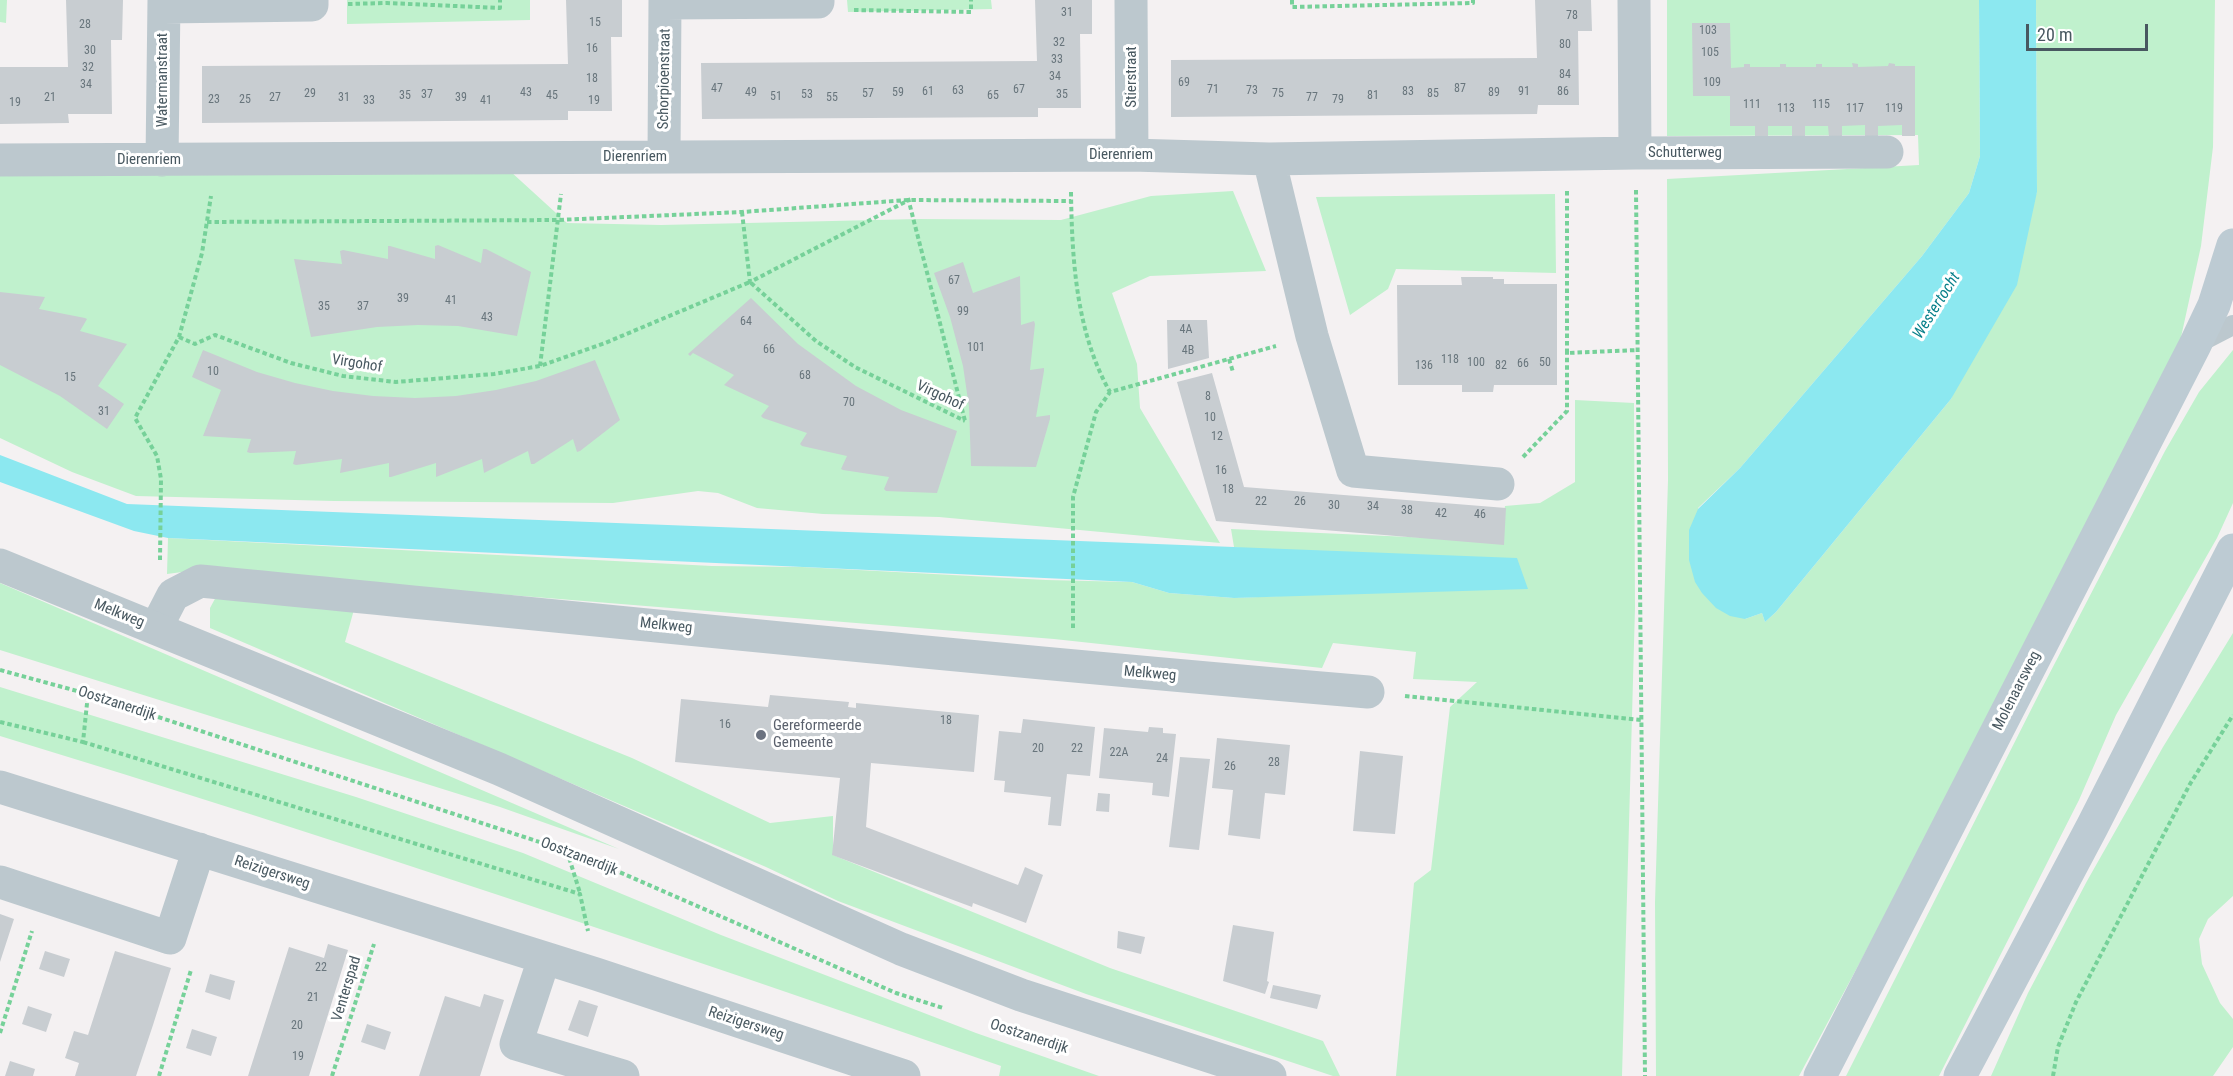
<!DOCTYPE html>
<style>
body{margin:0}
#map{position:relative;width:2233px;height:1076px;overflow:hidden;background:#f4f1f2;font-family:"Roboto Condensed",sans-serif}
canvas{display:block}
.scale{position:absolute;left:2026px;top:24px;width:122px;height:27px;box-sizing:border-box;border:3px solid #485860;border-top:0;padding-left:8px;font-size:18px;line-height:21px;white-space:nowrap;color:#485860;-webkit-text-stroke:4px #fff;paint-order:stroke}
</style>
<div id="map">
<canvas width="2233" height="1076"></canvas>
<div class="scale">20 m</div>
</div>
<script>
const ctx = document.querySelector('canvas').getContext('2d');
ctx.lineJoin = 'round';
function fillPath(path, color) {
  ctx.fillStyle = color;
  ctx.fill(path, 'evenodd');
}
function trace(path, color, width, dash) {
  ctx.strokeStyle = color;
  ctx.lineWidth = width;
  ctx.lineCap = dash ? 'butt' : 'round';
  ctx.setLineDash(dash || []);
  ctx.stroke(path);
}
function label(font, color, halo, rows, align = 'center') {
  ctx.font = font + ' "Roboto Condensed",sans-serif';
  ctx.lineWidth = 6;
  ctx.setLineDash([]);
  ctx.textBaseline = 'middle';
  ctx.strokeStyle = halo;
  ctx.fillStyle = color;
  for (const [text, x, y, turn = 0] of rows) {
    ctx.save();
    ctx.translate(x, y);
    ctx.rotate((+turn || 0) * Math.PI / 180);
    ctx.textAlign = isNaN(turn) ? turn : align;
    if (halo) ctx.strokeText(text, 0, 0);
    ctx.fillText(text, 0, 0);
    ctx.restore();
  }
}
fillPath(new Path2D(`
 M0 0H7L6 23 0 22Z
 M347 0H530V20L347 24Z
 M847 0H991L992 9 848 12Z
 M1667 0H1979L1980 156 1969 193 1922 256 1740 468 1698 508 1745 619 1762 613 1765 622 1776 612 1951 399 2037 192 2036 0H2215L2213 147 2201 246 2176 360 2013 677 1799 1076H1656L1655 902 1668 480 1667 179 1919 165 1918 135 1667 136Z
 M510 171 567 223 661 225 918 219 1061 220 1151 196 1233 191 1266 271 1150 276 1112 293 1137 364 1140 408 1220 543 939 517 823 514 757 508 718 493 698 491 613 503 334 501 136 496 72 472 0 438V174Z
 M1555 194 1556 273 1396 269 1388 289 1350 315 1316 197Z
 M2233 350V503L2217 538 2116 715 2079 800 1939 1076H1846L2042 688 2165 451 2199 392Z
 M1575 400 1634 403 1635 608 1622 1076H1396L1414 883 1431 870 1450 707 1477 682 1413 679 1416 652 1333 643 1322 668 1054 639 287 577 213 568 167 574 168 538 712 566 802 567 1046 580 1132 582 1169 593 1234 598 1493 587 1234 547 1231 529 1499 541 1505 506 1540 503 1575 482Z
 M0 583 619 849 500 807 0 650Z
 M217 595 355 606 345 642 632 758 770 823 833 816V855L1110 968 1323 1041 1340 1076H1333L1086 994 838 901 766 867 210 628V608Z
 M2233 633V896L2208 919 2199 939 2202 964 2220 1003 2233 1019V1047L2213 1076H1991L2028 993 2087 881 2163 747Z
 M0 687 356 797 523 853 721 935 976 1033 1099 1076H999L1001 1066C669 951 336 838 0 736Z`), '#c0f1cd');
fillPath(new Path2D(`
 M1979 0H2036L2037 192 2017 285 1951 399 1776 612 1765 622 1762 613 1745 619 1730 616 1716 608 1702 593 1695 582 1689 560V530L1698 509 1740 468 1922 256 1969 193 1980 156Z
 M0 455 127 504 1517 558 1528 589 1234 598 1169 593 1132 582 168 538 134 531 0 482Z`), '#8ce8f0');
fillPath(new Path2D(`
 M66 0H123L122 40H111L112 114H68L69 123 0 124V67H68Z
 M566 0H622V37H611L612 111H568V120L202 123V66L568 64Z
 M1035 0H1092V34H1080L1081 108H1038V117L702 119 701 63 1037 61Z
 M1535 0H1591L1592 31H1578L1579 105H1538L1537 114 1171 117V60L1537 58Z
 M1692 23H1730L1731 68 1744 67V64H1750V67H1780V64H1786V67H1816V64H1822V67H1853L1852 63 1858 64V67L1888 66 1889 63 1895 64V66H1915V136H1902V125L1878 126V137L1865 136V125L1842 126V137H1829L1828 126H1805V137H1792V126H1768V137H1755V126H1730V96H1693Z
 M438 245 481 263 483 249H486L531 272 517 336 458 326 418 325 377 327 311 337 294 259 342 264 340 251 343 250 388 259V246H390L435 259V246Z
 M963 262 973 293 1020 276 1021 325 1034 321 1035 324 1030 370 1044 368V371L1036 417 1050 415V419L1036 467 971 466 969 407 963 366 950 317 934 273Z
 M1461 277H1493V279H1504V284H1557V385H1494L1493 392H1462V385H1398L1397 285H1462Z
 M0 292 45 297 39 309 85 318 87 319 80 331 127 344 98 386 124 404 107 429 60 396 0 365Z
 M751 298 798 344 856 386 901 410 957 431 937 493 886 491 884 489 889 477 843 470 841 469 847 456 802 446 800 444 807 433 763 418 761 416 769 406 724 385 734 375 693 353 690 356 688 354Z
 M1167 320H1207L1209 358 1168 369Z
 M203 350 257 372 295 383 333 391 373 396 415 398 456 396 496 390 536 381 595 360 620 420 580 451 577 452 573 439 534 464H531L528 451 484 473 482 459 436 477V463L391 477H389V463L340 473 342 459 296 465 293 464 296 451 250 453 247 452 251 439 203 436 221 390 192 377Z
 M1212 373 1244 487 1506 508 1504 545 1216 521 1177 382Z
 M770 695 849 702 848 707 856 708V703L979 715 974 772 871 763 866 827 1018 885 1025 867 1043 875 1026 923 973 903 972 907 832 855 840 778 675 762 681 699 768 707Z
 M1023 719 1095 727 1090 776 1067 774 1061 826 1048 825 1051 797 1004 792 1005 781 994 780 999 731 1021 733Z
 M1149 727 1163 728V733L1176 734 1169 797 1152 795 1153 783 1099 778 1104 728 1148 732Z
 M1217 738 1290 745 1285 795 1265 793 1260 839 1228 835 1233 790 1212 788Z
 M1360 751 1403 756 1395 834 1353 831Z
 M1180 757 1210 759 1199 850 1169 847Z
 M1098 793 1110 794 1109 812 1096 811Z
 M0 914 14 919 0 962Z
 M1233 925 1274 932 1267 981 1269 982 1265 994 1223 981Z
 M1118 931 1145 937 1141 954 1117 948Z
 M328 944 348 950 309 1076H248L289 947 324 958Z
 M45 951 70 959 64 977 39 969Z
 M115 951 171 968 153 1025 136 1076H75L79 1063 65 1058 74 1031 88 1035Z
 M210 974 235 981 230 1000 205 992Z
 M1273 985 1321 995 1317 1009 1270 998Z
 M484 994 504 1000 480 1076H419L445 996 480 1007Z
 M579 1000 598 1006 588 1037 568 1030Z
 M28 1006 52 1014 46 1032 22 1024Z
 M367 1024 391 1032 385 1050 361 1042Z
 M192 1029 217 1037 211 1056 186 1048Z
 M10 1061 35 1069 33 1076H5Z`), '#c8cdd1');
trace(new Path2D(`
 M1292 0V7L1473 3V0
 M348 4 387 3 500 8V0
 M854 10 971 12V0
 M1636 190 1645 1076
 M1567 191V353L1638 350
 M1071 192C1072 260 1076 332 1110 392
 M908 198 965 421
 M742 212 750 282 905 202
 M207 222 557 220 742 212 908 200 1071 201
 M179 337 195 344 215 335 291 363 343 376 396 382 494 374 540 366 605 343 750 282 816 341 855 367 965 421
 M1229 359 1233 372
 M540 366 561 194
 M1523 457 1567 411V353
 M160 560 161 479 157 456 135 418 179 337 202 253 211 196
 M1073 628V497L1096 412 1110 392 1276 346
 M0 670 88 694 567 851 601 864 896 993 943 1008
 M1405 696 1641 720
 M0 722 83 742 88 694
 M83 742 580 894 588 931
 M567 851 580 893
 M0 1033 32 931
 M159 1076 191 970
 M332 1076 374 944
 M2053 1076 2058 1047 2076 1002 2190 784 2233 715`), '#76d199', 4, [4.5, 3]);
trace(new Path2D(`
 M2198 343 2233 325`), '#bcc8ce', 20);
trace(new Path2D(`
 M1131 0 1132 155
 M1634 0 1635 153
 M665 3 818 2V0
 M164 7 312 5V0
 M664 157 665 0
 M1269 159 1312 336 1353 471 1498 484
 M0 160 1132 155 1269 159 1635 153 1887 152
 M162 160 164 0
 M156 628 173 595 200 581C589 619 978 659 1368 692
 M0 787 596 974 904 1076
 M0 882 170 938 199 849
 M544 959 516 1044 623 1076`), '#bcc8ce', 33);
trace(new Path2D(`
 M0 565 499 769 901 949 1021 995 1270 1076`), '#bcc8ce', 33);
trace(new Path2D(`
 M1820 1076 2195 345 2214 305 2233 245
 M1960 1076 2092 827 2233 550`), '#bdcbd3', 33);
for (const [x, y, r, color] of [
 [761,735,6,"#6b7280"]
]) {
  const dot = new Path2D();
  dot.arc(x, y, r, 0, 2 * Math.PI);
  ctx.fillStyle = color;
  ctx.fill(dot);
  trace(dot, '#fff', 2);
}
label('12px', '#68757c', null, [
 ["31",1067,13],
 ["78",1572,16],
 ["15",595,23],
 ["28",85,25],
 ["103",1708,31],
 ["32",1059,43],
 ["80",1565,45],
 ["16",592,49],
 ["30",90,51],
 ["105",1710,53],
 ["33",1057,60],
 ["32",88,68],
 ["84",1565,75],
 ["34",1055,77],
 ["18",592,79],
 ["69",1184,83],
 ["109",1712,83],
 ["34",86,85],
 ["47",717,89],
 ["87",1460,89],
 ["67",1019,90],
 ["71",1213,90],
 ["63",958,91],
 ["73",1252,91],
 ["61",928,92],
 ["83",1408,92],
 ["91",1524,92],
 ["86",1563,92],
 ["43",526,93],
 ["49",751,93],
 ["59",898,93],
 ["89",1494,93],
 ["29",310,94],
 ["57",868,94],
 ["75",1278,94],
 ["85",1433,94],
 ["37",427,95],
 ["53",807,95],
 ["35",1062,95],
 ["35",405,96],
 ["45",552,96],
 ["65",993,96],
 ["81",1373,96],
 ["51",776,97],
 ["21",50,98],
 ["27",275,98],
 ["31",344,98],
 ["39",461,98],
 ["55",832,98],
 ["77",1312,98],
 ["23",214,100],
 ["25",245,100],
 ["79",1338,100],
 ["33",369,101],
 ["41",486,101],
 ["19",594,101],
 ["19",15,103],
 ["111",1752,105],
 ["115",1821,105],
 ["113",1786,109],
 ["117",1855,109],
 ["119",1894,109],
 ["67",954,281],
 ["39",403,299],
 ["41",451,301],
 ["35",324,307],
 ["37",363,307],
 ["99",963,312],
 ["43",487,318],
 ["64",746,322],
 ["4A",1186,330],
 ["101",976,348],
 ["66",769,350],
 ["4B",1188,351],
 ["118",1450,360],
 ["100",1476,363],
 ["50",1545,363],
 ["66",1523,364],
 ["136",1424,366],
 ["82",1501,366],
 ["10",213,372],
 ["68",805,376],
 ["15",70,378],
 ["8",1208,397],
 ["70",849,403],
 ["31",104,412],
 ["10",1210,418],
 ["12",1217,437],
 ["16",1221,471],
 ["18",1228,490],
 ["22",1261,502],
 ["26",1300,502],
 ["30",1334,506],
 ["34",1373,507],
 ["38",1407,511],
 ["42",1441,514],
 ["46",1480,515],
 ["18",946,721],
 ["16",725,725],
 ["20",1038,749],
 ["22",1077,749],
 ["22A",1119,753],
 ["24",1162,759],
 ["28",1274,763],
 ["26",1230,767],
 ["22",321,968],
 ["21",313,998],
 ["20",297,1026],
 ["19",298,1057]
]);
label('15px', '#485860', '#fff', [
 ["Stierstraat",1132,77,-90],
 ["Schorpioenstraat",665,79,-89],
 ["Watermanstraat",163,80,-90],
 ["Schutterweg",1685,153],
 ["Dierenriem",1121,155],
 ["Dierenriem",635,157],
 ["Dierenriem",149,160],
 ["Virgohof",357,364,9],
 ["Virgohof",940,396,25],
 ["Melkweg",119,614,22],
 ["Melkweg",666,626,6],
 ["Melkweg",1150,674,5],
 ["Molenaarsweg",2017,691,-63],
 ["Oostzanerdijk",117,704,18],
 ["Oostzanerdijk",579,857,21],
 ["Reizigersweg",272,873,18],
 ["Venterspad",347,989,-73],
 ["Reizigersweg",746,1024,18],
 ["Oostzanerdijk",1029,1037,18]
]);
label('15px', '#5b616d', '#fff', [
 ["Gereformeerde",773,726],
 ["Gemeente",773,743]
], 'left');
label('italic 16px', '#0a818b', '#fff', [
 ["Westertocht",1937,306,-58]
]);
</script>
